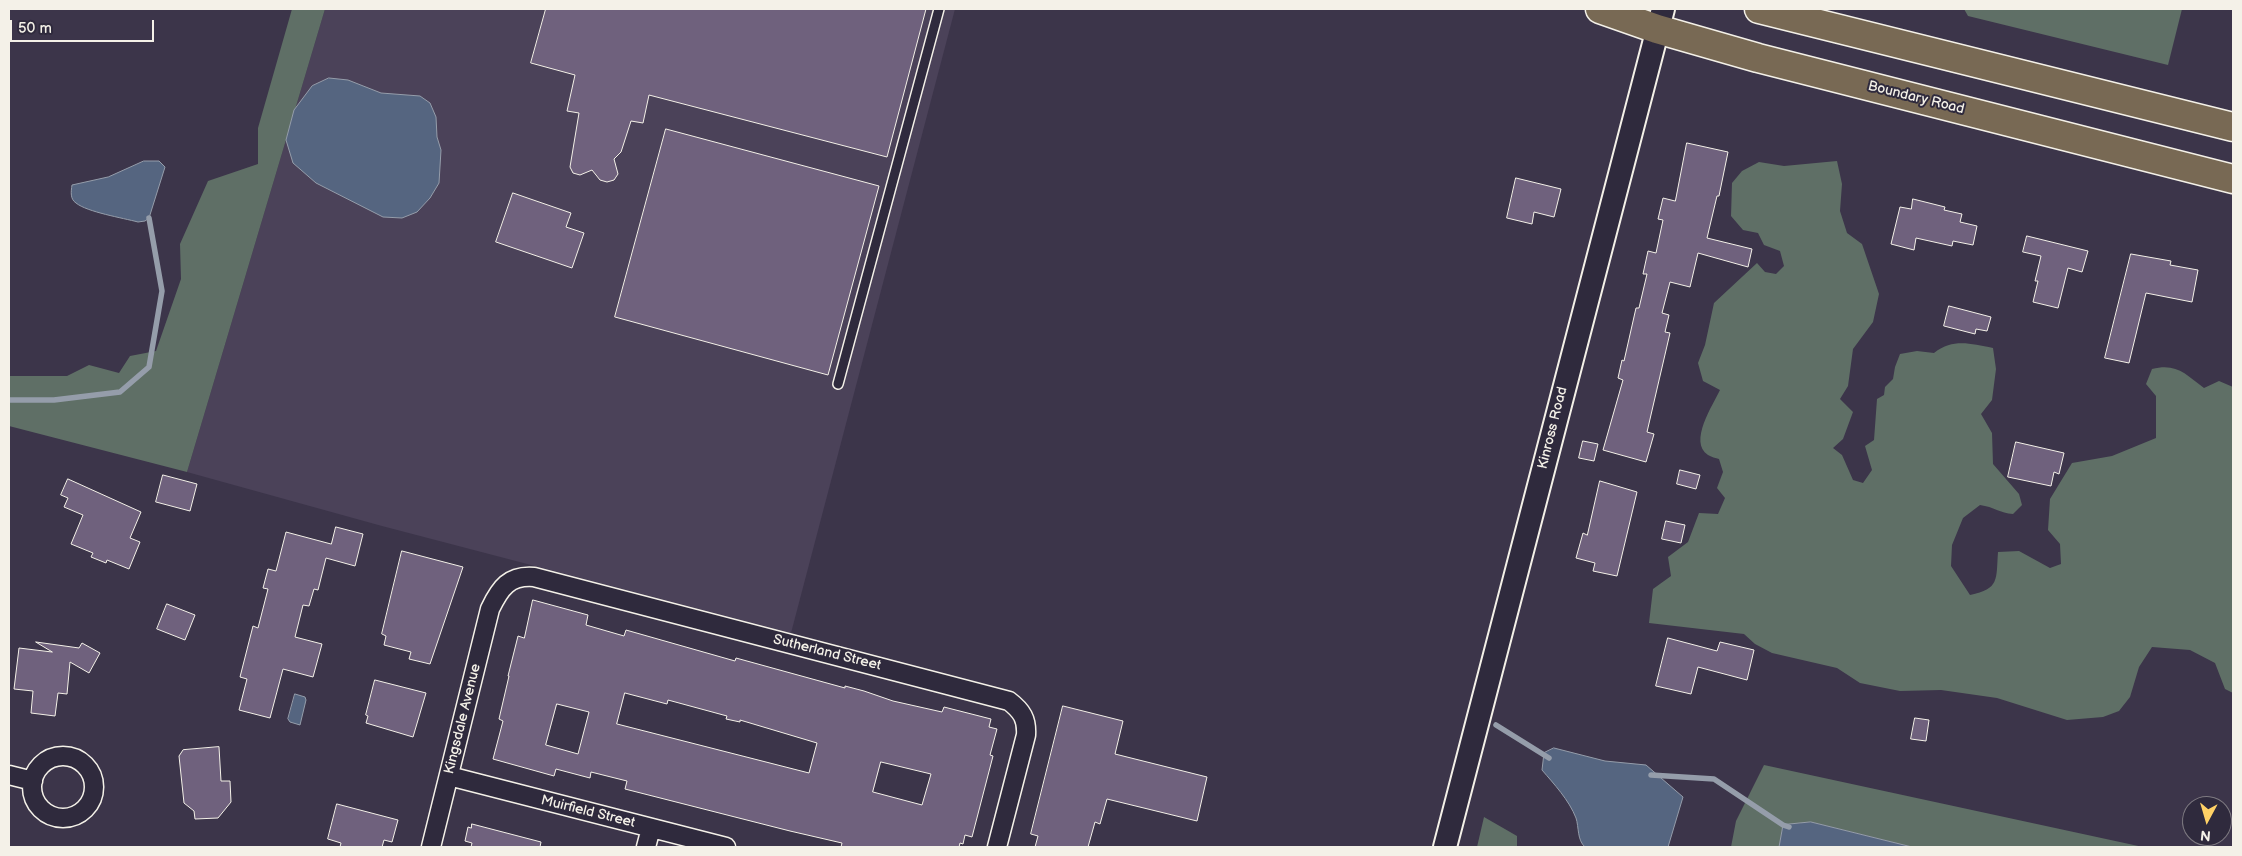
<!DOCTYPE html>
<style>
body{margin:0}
#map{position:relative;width:2242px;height:856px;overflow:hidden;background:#3c354a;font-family:"Balsamiq Sans",sans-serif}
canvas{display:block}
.frame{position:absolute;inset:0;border:10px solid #f4f1e8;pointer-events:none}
.north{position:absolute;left:2182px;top:796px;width:50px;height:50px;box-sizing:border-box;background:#2f2a3d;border:1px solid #7e7a81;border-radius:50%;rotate:186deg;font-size:14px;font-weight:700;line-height:20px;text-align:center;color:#f4f1e8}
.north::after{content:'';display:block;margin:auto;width:18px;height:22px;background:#ffd166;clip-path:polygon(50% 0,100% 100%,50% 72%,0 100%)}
.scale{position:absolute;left:10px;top:20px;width:144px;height:22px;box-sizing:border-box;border:2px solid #f4f1e8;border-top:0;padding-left:6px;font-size:15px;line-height:18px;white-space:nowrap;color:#f4f1e8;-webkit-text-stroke:4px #2f2a3d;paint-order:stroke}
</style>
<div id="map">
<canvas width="2242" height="856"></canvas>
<div class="frame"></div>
<div class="north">N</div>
<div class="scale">50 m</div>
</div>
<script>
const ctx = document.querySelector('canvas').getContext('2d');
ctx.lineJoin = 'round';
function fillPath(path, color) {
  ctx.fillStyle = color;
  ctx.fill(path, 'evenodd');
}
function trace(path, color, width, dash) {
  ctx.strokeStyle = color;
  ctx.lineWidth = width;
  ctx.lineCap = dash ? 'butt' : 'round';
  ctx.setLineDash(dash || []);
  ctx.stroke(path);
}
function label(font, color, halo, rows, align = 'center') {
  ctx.font = font + ' "Balsamiq Sans",sans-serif';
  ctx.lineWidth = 4;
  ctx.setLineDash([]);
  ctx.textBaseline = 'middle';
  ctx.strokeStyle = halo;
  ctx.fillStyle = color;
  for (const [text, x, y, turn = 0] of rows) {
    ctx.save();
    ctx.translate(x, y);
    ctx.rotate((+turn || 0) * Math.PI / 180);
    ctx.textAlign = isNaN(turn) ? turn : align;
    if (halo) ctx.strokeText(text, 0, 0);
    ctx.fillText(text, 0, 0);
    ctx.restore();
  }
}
fillPath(new Path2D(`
 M325 9H955L791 633 382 526 187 472Z`), '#4b4259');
fillPath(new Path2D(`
 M292 9H325L187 472 9 426V376H67L89 365 119 373 130 356 156 351 181 279 180 244 208 181 258 164V128Z
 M1964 9H2182L2168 65 1968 16Z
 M1837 161 1842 184 1840 211 1847 233 1862 244 1879 294 1873 322 1853 349 1848 386 1840 399 1853 412 1843 439 1833 448 1842 455 1853 480 1863 483 1872 470 1865 446 1874 440 1877 399 1884 395 1885 387 1893 379 1895 367 1900 354 1917 351 1934 353C1954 338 1970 344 1993 348L1996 369 1992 400 1981 414 1992 433 1993 464 2019 494 2022 505 2013 514C2000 513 1994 507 1980 505L1963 518 1952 545 1951 566 1970 595C2000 589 1996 579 1998 552L2019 551 2050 568 2061 564 2060 544 2048 530 2050 499 2072 463 2112 456 2156 438V396L2146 384 2152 369C2177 363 2185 374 2204 388L2219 381 2233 387V693L2225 689 2215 663 2190 650 2152 647 2139 667 2130 697 2119 711 2103 717 2067 720 1997 698 1941 690 1900 691 1860 683 1837 668 1772 653 1755 644 1744 634 1649 623 1653 589 1671 576 1668 557 1688 542 1699 513 1718 514 1725 498 1717 488 1723 472 1719 459C1716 458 1711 457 1708 455 1688 442 1713 405 1720 390L1703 381 1698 363 1705 345 1714 303 1757 263 1765 272 1776 274 1784 266 1780 251 1764 245 1758 233 1743 230 1731 216 1732 183 1742 171 1759 162 1784 166Z
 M1764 765 2143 847H1912L1811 822 1783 825 1779 847H1731L1736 821Z
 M1484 817 1517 836V847H1477Z`), '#5f6f66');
const water = new Path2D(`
 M329 78 348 80 381 93 420 96 430 103 436 117 437 137 441 150 439 183 430 198 417 212 402 218 383 217 316 183 293 163 286 140 294 110 312 86Z
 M144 161H159L165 167 149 218 145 221 138 222C123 218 87 212 76 203 70 199 71 192 72 185L108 177Z
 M295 694 305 697 306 700 300 725 290 722 288 719Z
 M1554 748 1605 761 1646 765 1683 797 1668 847H1585C1577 840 1579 827 1576 818 1569 800 1554 784 1542 770L1544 753Z
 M1811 822 1912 847H1779L1783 825Z`);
fillPath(water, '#556580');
trace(water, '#959daa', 1);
trace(new Path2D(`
 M9 400H54L120 392 149 367 162 291 149 218
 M1496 725 1549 758
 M1651 775 1714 779 1783 825 1789 827`), '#959daa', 5.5);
const building = new Path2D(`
 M546 9H926L887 157 649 95 643 123 631 121 621 152 614 159 618 174 614 180 607 182 600 180 592 170 580 175 573 173 570 167 579 113 567 111 575 75 531 63Z
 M666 129 879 186 828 375 615 317Z
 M1687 143 1728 152 1719 196H1717L1707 238 1752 249 1748 267 1698 253 1690 287 1670 282 1662 313 1669 315 1665 332 1670 333 1647 432 1654 434 1646 462 1603 450 1623 380 1618 378 1622 360 1624 361 1636 308H1639L1647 274H1643L1648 251 1656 253 1663 220 1658 219 1663 198 1675 201Z
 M1516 178 1561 189 1554 217 1534 212 1532 224 1507 218Z
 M513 193 571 213 566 227 584 233 572 268 496 242Z
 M1913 199 1945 207 1944 210 1962 214 1960 222 1977 226 1973 245 1953 241 1952 246 1916 238 1914 250 1891 244 1900 207 1911 209Z
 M2027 236 2088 251 2082 272 2068 268 2058 308 2033 302 2038 281H2035L2041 256 2023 252Z
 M2131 254 2171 261 2170 265 2198 270 2192 302 2146 293 2129 363 2105 358Z
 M1949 306 1991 317 1987 331 1976 329 1975 334 1944 326Z
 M1583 441 1598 444 1594 461 1579 458Z
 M2016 442 2064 453 2059 474 2054 472 2051 486 2008 477Z
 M1680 470 1700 475 1696 489 1677 484Z
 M163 475 197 484 190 511 156 502Z
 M68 479 141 512 130 538 140 542 129 569 107 560 106 563 91 557 93 553 71 544 83 515 64 507 68 498 61 495Z
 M1600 481 1637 492 1617 576 1593 571 1595 563 1576 558 1583 533 1587 535Z
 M1666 521 1685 525 1681 543 1662 539Z
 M336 527 363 534 355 566 326 558 318 590 314 589 309 606 303 605 295 637 322 644 313 677 283 669 270 718 239 710 247 679 240 677 253 626 258 628 268 589 263 588 268 569 276 571 286 532 331 544Z
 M402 551 463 567 430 664 409 659 411 652 384 645 386 636 382 634Z
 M533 600 588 615 586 625 624 636 626 630 735 661 736 658 845 688V686L864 691 893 701 942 712 944 707 991 719 989 727 997 729 990 755 993 756 972 837 965 835 963 844 960 843 959 847H841L842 843 790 831 625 789 627 781 591 772 590 778 556 769 554 776 493 759 503 721 499 719 509 676H508L518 636 524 638ZM625 693 667 704 668 700 727 716 726 719 740 722V720L817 743 809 773 617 724ZM557 704 589 712 578 754 546 745ZM881 762 931 774 922 805 873 792Z
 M167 604 195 615 185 640 157 629Z
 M1668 638 1717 651 1720 642 1754 650 1747 680 1698 667 1691 694 1656 686Z
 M36 642 79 648 82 643 100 653 89 673 70 662 67 694 58 693 55 716 31 713 33 691 14 689 19 648 52 652Z
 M375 680 426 693 413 737 366 723 368 716 366 715Z
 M1063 706 1123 721 1115 754 1207 777 1197 821 1107 799 1100 824 1095 822 1088 847H1035L1038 836 1031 834Z
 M1915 718 1929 720 1926 741 1911 739Z
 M219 747 221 781H230L231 802 218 818 195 819 194 811 184 803 179 756 183 750Z
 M337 804 398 820 392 842 384 840 382 847H340L341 843 328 839Z
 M472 824 541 842 540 847H471L472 843 465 841 468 827 471 828Z`);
fillPath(building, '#6f617d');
trace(building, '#f4f1e8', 1);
const service = new Path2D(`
 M838 384 939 9`);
const minor = new Path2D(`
 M32 787a31 31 0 1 1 62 0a31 31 0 1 1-62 0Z
 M9 775 33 781
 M449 776 726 847
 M431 847 490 609C500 588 509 575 534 577L1009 701C1022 711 1027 719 1026 735L997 847
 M646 847 651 828`);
const tertiary = new Path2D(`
 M1445 847 1663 9`);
const trunk = new Path2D(`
 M1600 9 1657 29 1758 58 2233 179
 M1759 9 2233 127`);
trace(service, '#f4f1e8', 12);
trace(minor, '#f4f1e8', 21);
trace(tertiary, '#f4f1e8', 26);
trace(trunk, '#f4f1e8', 31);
trace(service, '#2f2a3d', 9);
trace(minor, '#2f2a3d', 18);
trace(tertiary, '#2f2a3d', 22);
trace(trunk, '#786954', 28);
label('14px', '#f4f1e8', '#2f2a3d', [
 ["Boundary Road",1916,98,14],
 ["Kinross Road",1553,428,-76],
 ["Sutherland Street",827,653,14],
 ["Kingsdale Avenue",463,719,-76],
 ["Muirfield Street",588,812,14]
]);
</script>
